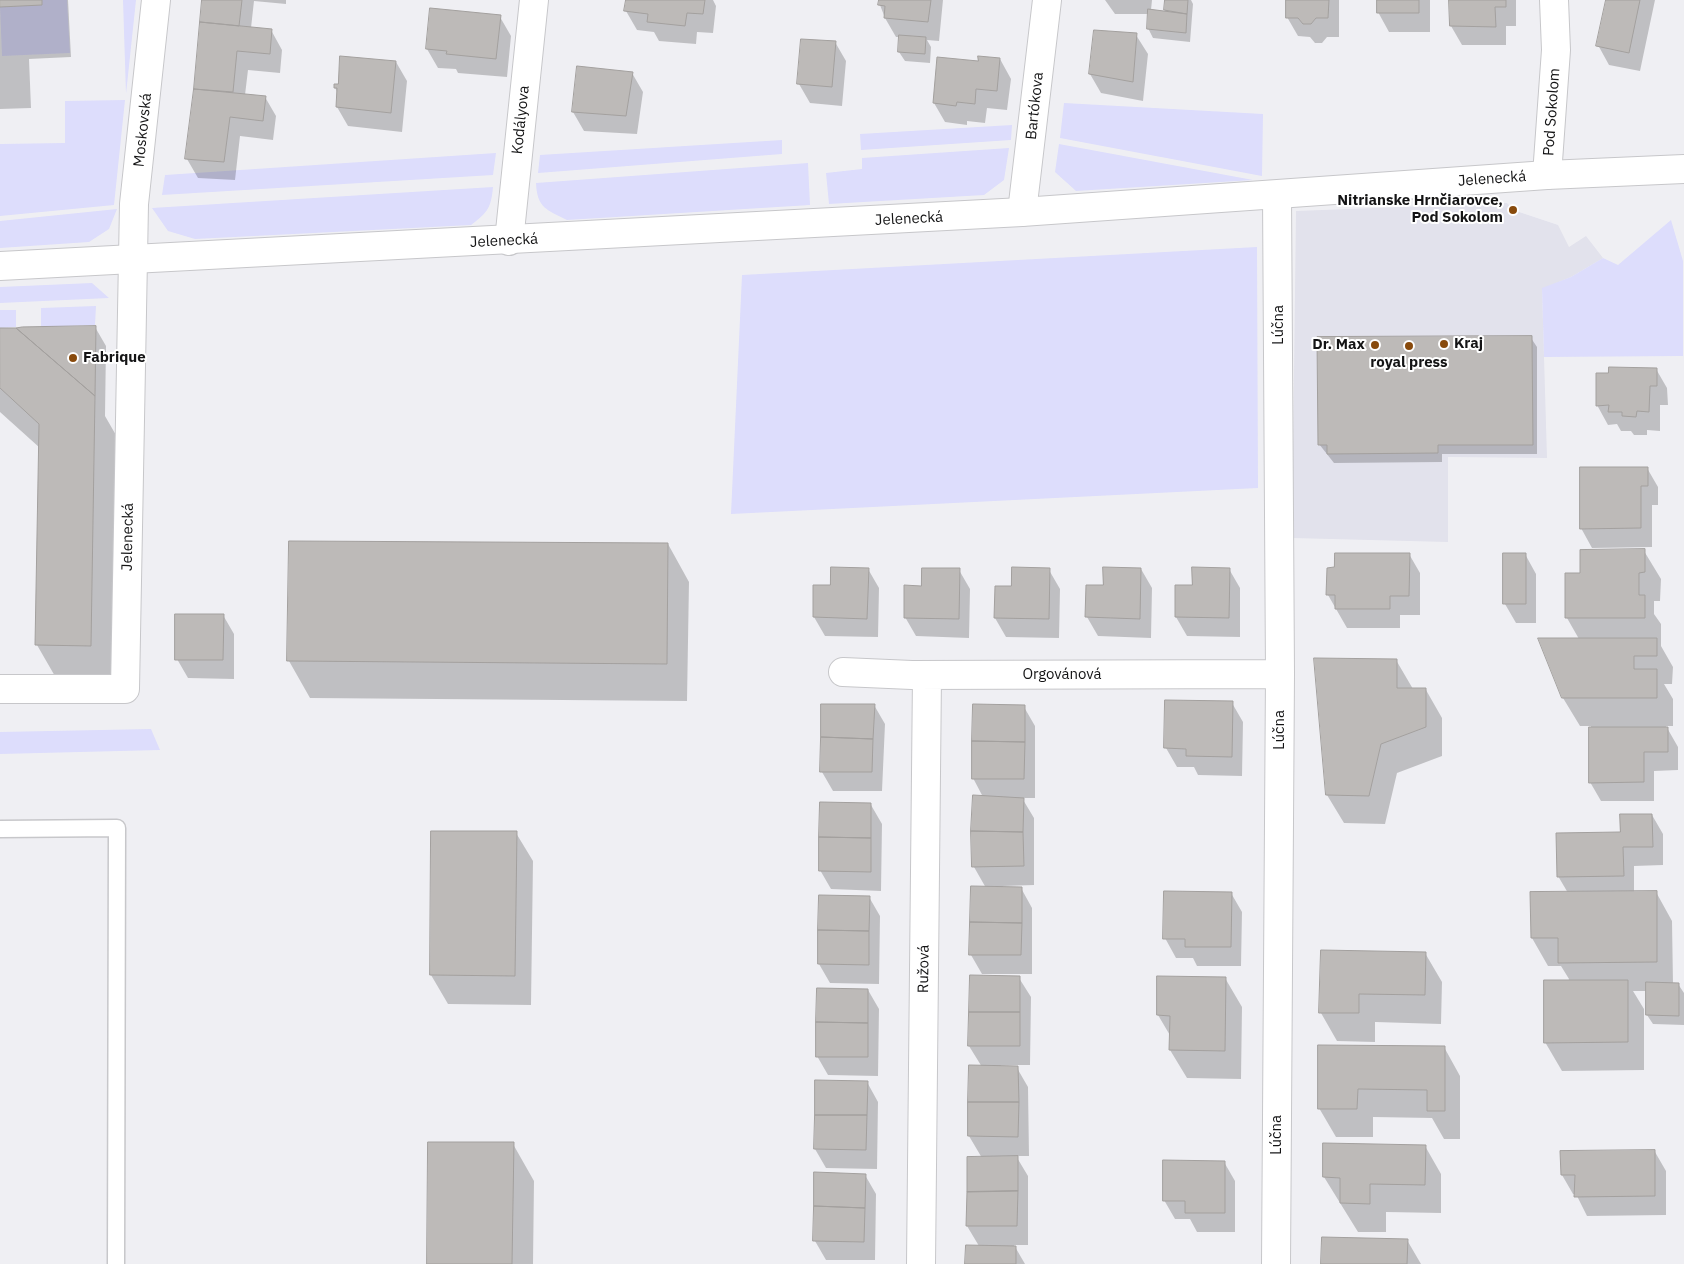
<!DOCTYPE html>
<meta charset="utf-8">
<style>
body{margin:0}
canvas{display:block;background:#efeff3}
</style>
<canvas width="1684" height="1264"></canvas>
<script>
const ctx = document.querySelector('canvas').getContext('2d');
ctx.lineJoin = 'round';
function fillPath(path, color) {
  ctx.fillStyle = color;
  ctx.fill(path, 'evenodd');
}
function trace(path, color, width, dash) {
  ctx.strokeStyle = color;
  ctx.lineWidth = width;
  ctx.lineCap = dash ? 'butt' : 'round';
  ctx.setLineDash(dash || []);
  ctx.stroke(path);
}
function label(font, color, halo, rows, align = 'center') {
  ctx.font = font + ' "IBM Plex Sans",sans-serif';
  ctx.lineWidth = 4;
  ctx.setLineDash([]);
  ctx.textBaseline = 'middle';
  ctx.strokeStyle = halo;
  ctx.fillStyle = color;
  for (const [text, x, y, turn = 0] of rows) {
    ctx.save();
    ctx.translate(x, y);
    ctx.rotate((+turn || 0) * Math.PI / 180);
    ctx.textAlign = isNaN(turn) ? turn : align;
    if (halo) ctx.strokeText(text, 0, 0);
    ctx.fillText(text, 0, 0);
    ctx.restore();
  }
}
fillPath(new Path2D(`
 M1507 203 1513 210 1558 225 1569 247 1586 236 1603 258 1571 277 1542 289 1547 458 1448 457V542L1292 538 1296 211Z`), '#e2e2ec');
fillPath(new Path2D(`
 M42 0H67L70 53 2 56 0 7 42 5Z
 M123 0H136L126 94Z
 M125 100 114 205 0 216V144L65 143V101Z
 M1064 103 1263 114 1262 176 1060 138Z
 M1012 125 1011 140 861 150 860 134Z
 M782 140V154L538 173 540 155Z
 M1059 144 1253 180 1076 191 1055 172Z
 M1009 148 1004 180 984 195 829 204 826 173 862 169V158Z
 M496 153 493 175 162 195 165 175Z
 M808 163 810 205 567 220C547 210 537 208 536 183Z
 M493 187C491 208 488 212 471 225L195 239 168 231 152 208Z
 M117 209 109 229 89 242 0 248V221Z
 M1671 220 1683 261V356L1544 357 1542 288 1571 277 1603 258 1618 265Z
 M1257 247 1258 488 731 514 742 275Z
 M92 283 109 298 0 303V287Z
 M96 306 95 325 41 327V308Z
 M0 310H16V327L0 328Z
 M151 729 160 750 0 754V732Z`), '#ddddfc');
fillPath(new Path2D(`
 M0 0H68L71 57 29 59 31 108 0 109Z
 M203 0H286V4L254 1 251 28 271 30 282 50 280 73 248 70 245 95 265 97 276 116 273 140 240 136 235 180 198 178 187 159Z
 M627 0H713L716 6 713 33 697 32 696 44 659 41 654 32 637 30 626 11Z
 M880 0H943L939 41 927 40 931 47 930 63 905 61 899 52 900 37H896L885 18 880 5Z
 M1105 0H1152L1151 10 1165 11 1167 0H1191L1193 4 1190 42 1153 38 1148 28 1149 14H1115Z
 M1287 0H1339V37H1327L1322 43H1315L1310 37 1298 36 1287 17Z
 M1378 0H1430V32H1389L1378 12Z
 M1450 0H1516V26H1506V45H1462L1451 26Z
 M1607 0H1655L1640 71 1609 65 1598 45Z
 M431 9 500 17 511 36 507 77 458 73 456 69 438 68 427 49Z
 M1136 35 1148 54 1143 101 1101 93 1090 74Z
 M835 42 846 61 842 106 810 103 799 84Z
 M1000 59 1011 79 1007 110 987 108 985 123 967 121V125L945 122 934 103 979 63Z
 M396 62 407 81 402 132 348 126 337 107 338 93 335 88Z
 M578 67 632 73 643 92 637 134 584 131 573 112Z
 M95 327 106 346 105 416 124 449 120 698 67 697 37 645 40 448 0 412V329Z
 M1531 338 1537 347V454H1442V462L1334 463 1319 444Z
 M1656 369 1667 388 1668 405H1660V431L1647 430V435H1634L1631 431H1621L1617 424 1608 425 1597 405Z
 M1647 468 1658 487V505H1652V547L1592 548 1581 528Z
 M668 544 689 582 687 701 310 698 289 661Z
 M1644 551 1661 579 1660 601H1654V614L1661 624V646L1673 667 1672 684H1664L1673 699V726H1666L1678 747V770L1654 771V801H1601L1590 782 1591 726H1580L1563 698 1579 639 1567 618 1582 575Z
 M1409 554 1420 573V615H1400V628H1347L1328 595Z
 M1504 554H1525L1536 574V623H1516L1505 604Z
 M868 569 879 588 878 637 825 636 814 617 832 587Z
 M1141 569 1152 588 1151 638 1098 636 1087 617V587H1104Z
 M1229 569 1240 588V637L1187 636 1176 617 1193 586Z
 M959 570 970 589 969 638 916 636 905 617 923 587Z
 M1049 570 1060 589 1059 638 1006 637 995 618 1013 587Z
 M223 615 234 634V679L188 678 177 659Z
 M1396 660 1413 689 1426 690 1442 718V756L1397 773 1385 824 1344 823 1327 795Z
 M1232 703 1243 722 1242 776 1198 775 1194 767H1177L1166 748Z
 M874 705 885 724 882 791H833L822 772Z
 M1024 707 1035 726V798H1022L1034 818V885L1003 886V888H1021L1032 908V974H982L971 955 986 888 974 867 983 797 973 778Z
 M871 805 882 824 881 891 831 889 820 870Z
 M1652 815 1663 834V865L1634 866V892H1656L1672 921 1673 984H1678L1684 993V1025L1653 1024 1647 1015V991H1633L1644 1009V1070L1562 1071 1545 1042 1569 979 1561 966H1548L1532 938 1568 893 1558 876Z
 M516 833 533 861 531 1005 448 1004 431 975Z
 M1231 893 1242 912 1241 966H1197L1193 958H1176L1165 938Z
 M869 897 880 916 879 984 830 983 819 964Z
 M1425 953 1442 982 1441 1024 1375 1022V1042L1337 1041 1321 1013Z
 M1159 977 1225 978 1242 1007 1241 1079 1187 1078 1170 1050 1171 1037 1158 1015Z
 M1019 978 1031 997 1030 1065H1001V1067L1017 1068 1028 1087 1029 1156H1016L1028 1176V1245H1014L1025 1264H966L979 1246 967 1226 982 1158 969 1136 970 1067H982L969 1046Z
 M868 990 879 1009 878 1076 828 1075 817 1056Z
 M1320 1046 1444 1047 1460 1076V1139H1444L1432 1118 1373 1117V1137H1336L1319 1108Z
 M867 1082 878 1102 877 1169 826 1168 815 1149Z
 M513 1144 534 1181 533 1264H428Z
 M1425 1146 1441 1174V1213L1386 1212V1232H1358L1324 1177Z
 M1655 1152 1666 1171V1215L1587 1216 1576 1194H1573L1562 1175Z
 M1224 1162 1235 1181V1232H1197L1190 1219H1175L1164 1200Z
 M865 1175 876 1194 875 1260H826L815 1241Z
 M1407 1240 1421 1264H1322Z`), '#0003');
const building = new Path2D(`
 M0 0H42V5L0 7Z
 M202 0H242L239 26 200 22Z
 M626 0H705L703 14 687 13 685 26 647 22 648 14 624 11Z
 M879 0H931L928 22 884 18 885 6 878 5Z
 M1165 0H1188L1187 14 1164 10Z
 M1286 0H1329L1328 18H1316L1311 24H1303L1298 18H1286Z
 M1377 0H1419V13H1377Z
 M1449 0H1506V7H1495L1496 27 1450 26Z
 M1606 0H1640L1629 53 1596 46Z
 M430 8 501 15 496 59 446 54 447 51 426 49Z
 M1148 9 1187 14 1186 33 1147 29Z
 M200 22 272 29 270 54 237 51 233 92 194 89Z
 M1094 30 1137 33 1133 82 1089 74Z
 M899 35 926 37 925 54 898 52Z
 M801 39 836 41 832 87 797 84Z
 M340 56 396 61 391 113 336 107 337 88H334V84H338Z
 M978 56 1000 58 997 91 976 89 975 104 957 102 956 106 933 103 937 57 978 61Z
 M577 66 633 72 626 116 572 112Z
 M194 89 266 96 263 121 230 117 224 162 185 159Z
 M96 326 95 396 16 328 22 327Z
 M0 328H16L95 396 91 646 35 645 39 424 0 388Z
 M1532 336 1533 445H1438V453L1327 454V445H1318L1317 337Z
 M1609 367 1657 368V386H1650L1649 412 1637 411 1636 417 1622 416V412H1608L1609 405 1596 406V373H1608Z
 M1580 467H1648V486H1641V528L1580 529Z
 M289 541 668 543 667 664 287 661Z
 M1645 549V572L1639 573V595H1645V618H1565V573H1580V550Z
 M1335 553H1410L1409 596H1390V609H1335V595H1326L1327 568 1334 567Z
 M1503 553H1526V604H1503Z
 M831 567 869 568 867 619 813 617V585H830Z
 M1012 567 1050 568 1049 619 994 618 995 586H1011Z
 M1103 567 1141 568 1140 619 1085 617 1086 585H1103Z
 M1192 567 1230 568 1229 618 1175 617V585H1192Z
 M922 568H960L959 619 904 618V585L921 586Z
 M175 614H224L223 660H175Z
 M1538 638H1657V656H1634V669H1657V698H1562Z
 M1314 658 1397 659V688H1426V727L1381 744 1369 796 1326 795Z
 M1165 700 1233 701 1232 757 1186 756V749L1164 748Z
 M821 704H875L873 739 821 737Z
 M973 704 1025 705V742L972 741Z
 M1589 727H1668V752H1644V782L1589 783Z
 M821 737 873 739 872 772H820Z
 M972 741 1025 742 1024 779H972Z
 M973 795 1024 798 1023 832 971 831Z
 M820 802 871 803V838L819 837Z
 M1620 814H1652L1653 847H1623L1624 876 1557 877 1556 833 1620 832Z
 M431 831H517L515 976 430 975Z
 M971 831 1023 832 1024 866 972 867Z
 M819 837 871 838V872L819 871Z
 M971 886 1022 887V923L970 922Z
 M1164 891 1232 892 1231 947H1185V939H1163Z
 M1657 891V962L1558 963V938H1531L1530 892Z
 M819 895 870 896 869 931 818 930Z
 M970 922 1022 923 1021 955H969Z
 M818 930 869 931V965L818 964Z
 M1321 950 1426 952 1425 995 1359 994V1013H1319Z
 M970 975 1020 976V1012H969Z
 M1157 976 1226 977 1225 1051 1169 1050 1170 1016 1157 1015Z
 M1544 980H1628V1042L1544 1043Z
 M1646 982 1679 983V1016L1646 1015Z
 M817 988 868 989V1023L816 1022Z
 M969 1012H1020V1046H968Z
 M816 1022 868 1023V1057H816Z
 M1318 1045 1445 1046V1111H1427V1090L1358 1089 1357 1109H1318Z
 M969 1065 1018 1066 1019 1102H968Z
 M815 1080 868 1081 867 1115H815Z
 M968 1102H1019L1018 1137 968 1136Z
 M815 1115H867L866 1150 814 1149Z
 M428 1142H514L512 1264H427Z
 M1323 1143 1426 1145 1425 1185 1370 1184V1204L1340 1203V1178L1323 1177Z
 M1655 1150V1196L1574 1197 1575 1175H1561L1560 1151Z
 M1018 1156V1191L967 1192V1157Z
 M1163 1160 1225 1161V1213H1185V1201H1163Z
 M814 1172 866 1174 865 1208 814 1206Z
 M1018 1191 1017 1226H966L967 1192Z
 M814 1206 865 1208 864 1242 813 1241Z
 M1322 1237 1408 1239 1407 1264H1321Z
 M966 1245 1016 1246V1264H965Z`);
fillPath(building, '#bdbab8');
trace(building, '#a3a09e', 1);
const lane = new Path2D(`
 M0 829 117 828 116 1264`);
const street = new Path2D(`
 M1547 175 1556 50 1554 0
 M1022 212 1047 0
 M509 241 534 0
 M843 672 912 675 1280 674
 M0 689H125L134 204 156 0
 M921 1264 927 675
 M1276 1264 1280 674 1277 195`);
const secondary = new Path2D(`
 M0 266 1022 212 1547 175 1684 169`);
trace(lane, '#c7c7ca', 19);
trace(street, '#c7c7ca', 30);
trace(secondary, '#c7c7ca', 30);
trace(lane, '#fff', 16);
trace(street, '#fff', 28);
trace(secondary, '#fff', 28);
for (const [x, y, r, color] of [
 [1513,210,5,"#884a0c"],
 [1444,344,5,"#884a0c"],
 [1375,345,5,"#884a0c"],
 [1409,346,5,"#884a0c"],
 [73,358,5,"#884a0c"]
]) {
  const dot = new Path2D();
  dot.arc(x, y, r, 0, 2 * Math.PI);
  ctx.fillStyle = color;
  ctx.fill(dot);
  trace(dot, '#fff', 2);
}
label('15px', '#141415', '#fff', [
 ["Bartókova",1035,106,-84],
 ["Pod Sokolom",1552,112,-86],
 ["Kodályova",521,120,-84],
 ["Moskovská",143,130,-84],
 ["Jelenecká",1492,179,-4],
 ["Jelenecká",909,219,-3],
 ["Jelenecká",504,241,-3],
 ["Lúčna",1279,325,-90],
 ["Jelenecká",128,537,-89],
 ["Orgovánová",1062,675],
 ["Lúčna",1280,730,-90],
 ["Ružová",924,969,-89],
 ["Lúčna",1277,1135,-90]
]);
label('bold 15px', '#141415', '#fff', [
 ["Nitrianske Hrnčiarovce,",1503,201],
 ["Pod Sokolom",1503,218],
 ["Kraj",1454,344,"left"],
 ["Dr. Max",1365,345],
 ["Fabrique",83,358,"left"],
 ["royal press",1409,363,"center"]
], 'right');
</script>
